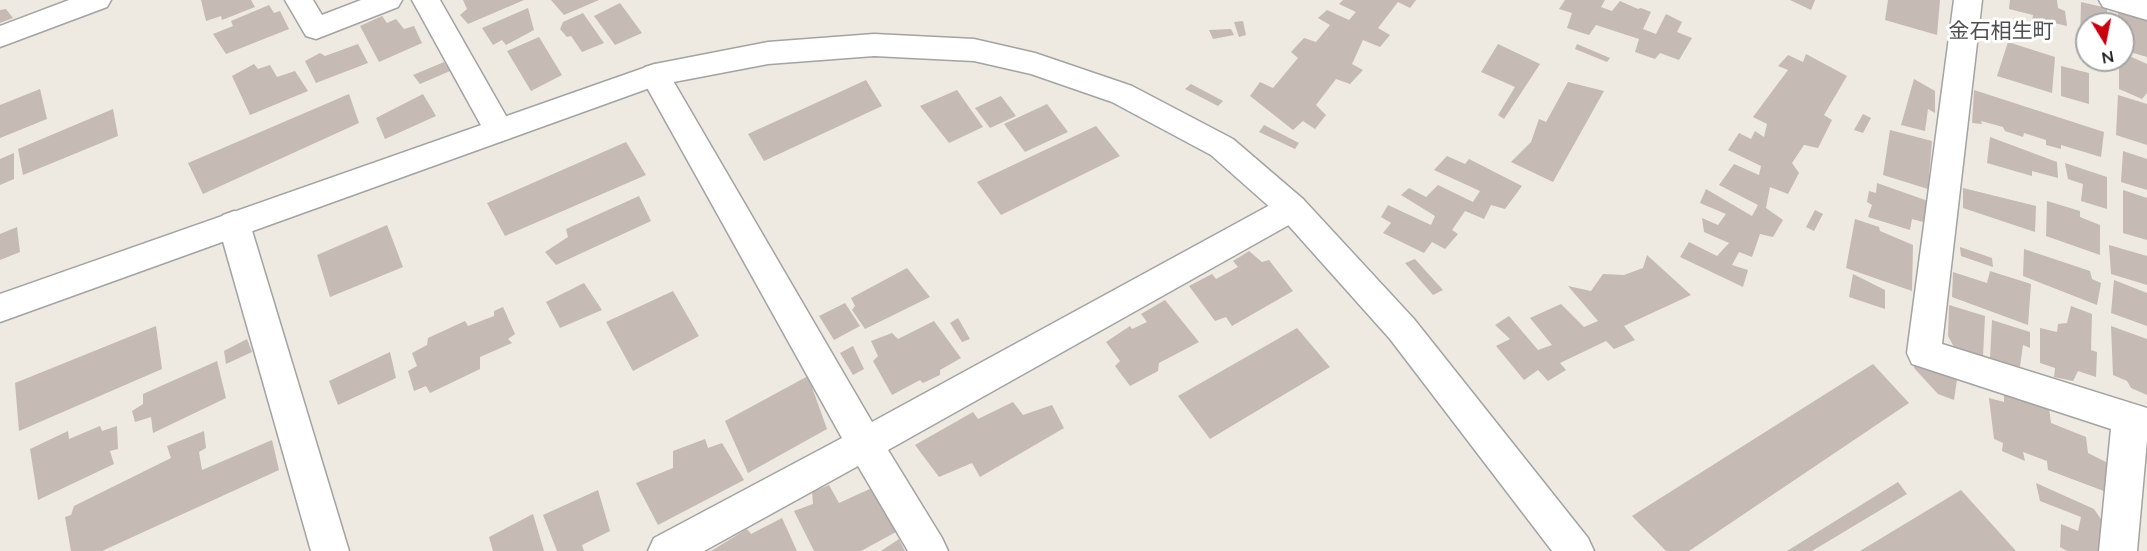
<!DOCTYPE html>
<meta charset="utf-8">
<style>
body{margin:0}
#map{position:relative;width:2147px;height:551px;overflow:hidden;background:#eee9e1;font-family:Lato,sans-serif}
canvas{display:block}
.north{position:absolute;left:2075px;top:12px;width:60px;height:60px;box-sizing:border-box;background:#fff;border:2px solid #a4a4a4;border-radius:50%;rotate:170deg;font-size:16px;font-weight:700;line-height:24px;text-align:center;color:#1c1c1c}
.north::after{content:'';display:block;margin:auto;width:21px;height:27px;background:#c8000f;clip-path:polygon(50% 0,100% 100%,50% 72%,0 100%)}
</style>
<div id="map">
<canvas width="2147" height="551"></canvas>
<div class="north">N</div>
</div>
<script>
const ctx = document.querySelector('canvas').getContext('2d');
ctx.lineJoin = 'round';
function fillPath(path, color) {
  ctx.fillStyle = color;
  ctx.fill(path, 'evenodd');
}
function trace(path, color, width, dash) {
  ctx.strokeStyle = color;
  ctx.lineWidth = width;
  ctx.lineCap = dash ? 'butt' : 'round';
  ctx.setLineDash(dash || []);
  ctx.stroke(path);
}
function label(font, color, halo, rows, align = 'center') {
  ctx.font = font + ' Lato,"Noto Sans JP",sans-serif';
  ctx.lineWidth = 6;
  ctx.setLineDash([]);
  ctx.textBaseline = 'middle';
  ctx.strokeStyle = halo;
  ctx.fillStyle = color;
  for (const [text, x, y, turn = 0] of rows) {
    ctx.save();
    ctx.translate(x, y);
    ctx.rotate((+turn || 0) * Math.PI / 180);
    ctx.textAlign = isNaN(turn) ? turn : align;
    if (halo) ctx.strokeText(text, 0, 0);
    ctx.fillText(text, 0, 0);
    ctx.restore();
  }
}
fillPath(new Path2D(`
 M201 0H251L255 7 222 20 221 16 206 21Z
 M463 0H524L468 24 460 15 467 9Z
 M551 0H599L564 15Z
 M1343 0H1416L1410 8 1398 2 1378 28 1390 35 1380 47 1363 40 1352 64 1363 70 1350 84 1336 79 1316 105 1326 115 1315 129 1303 121 1293 130 1250 96 1260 82 1273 88 1298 58 1291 52 1304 38 1316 42 1330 25 1318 18 1327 10 1349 20 1356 12 1339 4Z
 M1565 0H1605L1601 7 1612 11 1620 1 1638 9 1641 8 1651 12 1643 29 1656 34 1666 14 1682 22 1677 32 1692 38 1679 60 1660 53 1655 59 1635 52 1639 39 1596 25 1589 35 1567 28 1572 13 1559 9Z
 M1790 0H1815L1811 10Z
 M1888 0H1940L1937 35 1885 20Z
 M2010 0H2057L2058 8 2065 11 2067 26 2050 22V28L2032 23 2033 15 2009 9Z
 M2081 2 2107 8V24H2087V46L2080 44Z
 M620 3 642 33 615 45 594 16Z
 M269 5 274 13 280 11 289 29 226 54 213 34 233 26 231 21Z
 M528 8 534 30 506 45 502 40 493 45 482 28Z
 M6 9 13 18 0 23V10Z
 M2118 11 2147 20V57L2123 50V24H2118Z
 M583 13 604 43 582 52 571 36 567 37 560 29 563 22Z
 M382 16 387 23 396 19 404 29 414 26 422 43 379 62 360 26Z
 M1243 21 1246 35 1239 37 1234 22Z
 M1231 29 1234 35 1213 39 1209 30Z
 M539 37 562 75 531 91 507 51Z
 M2008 42 2055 57 2052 93 1997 76Z
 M358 44 368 63 316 83 305 61 320 53 325 56Z
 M1498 44 1540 64 1504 119 1498 115 1515 87 1481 72Z
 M1577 44 1610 58 1607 62 1575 49Z
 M2123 53 2147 64V93L2142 99 2119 89V60H2123Z
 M1806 54 1847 76 1824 115 1832 120 1818 148 1804 145 1792 163 1799 173 1788 194 1770 187 1766 208 1783 220 1773 237 1760 234 1752 257 1739 252 1732 265 1748 270 1743 287 1680 257 1689 242 1717 256 1729 243 1704 232 1702 218 1718 225 1726 214 1700 203 1706 189 1752 216 1758 205 1719 185 1734 164 1759 175 1761 166 1728 150 1739 133 1751 139 1755 131 1764 137 1767 124 1753 117 1788 70 1778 66 1788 55 1803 62Z
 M2087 60H2107V72L2086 65Z
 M444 62 450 71 420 84 413 75Z
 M254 64 258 69 270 65 277 77 295 71 308 91 250 115 232 76Z
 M2061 66 2089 73V104L2061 96Z
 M1914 79 1935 91V113L1928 109 1925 131 1901 125Z
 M866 80 882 106 764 161 748 134Z
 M1568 82 1604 91 1553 182 1511 162 1531 142 1539 119 1546 122Z
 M1191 84 1223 101 1218 106 1185 89Z
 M40 89 47 119 0 138V105Z
 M957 90 983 127 949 143 920 106Z
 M1974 90 2104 132 2101 157 2061 145V149L2046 145V140L2024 133 2023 137 2005 131 2003 127 1981 121 1982 124 1972 123Z
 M349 94 359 123 203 194 188 163Z
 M423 94 436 116 385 139 376 118Z
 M2118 95 2147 104V145L2116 135Z
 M1001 96 1016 116 990 128 975 108Z
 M1047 104 1068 132 1025 152 1004 124Z
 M113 109 118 136 23 175 18 149Z
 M1863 114 1871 118 1863 133 1854 130Z
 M1264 125 1299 143 1295 149 1259 132Z
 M1096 126 1120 156 1001 215 977 182Z
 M1890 130 1932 141 1928 189 1883 175Z
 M1990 137 2057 162 2058 178 2032 171V176L1987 163Z
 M626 142 646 175 505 236 487 203Z
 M2123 151 2147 159V190L2121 182Z
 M14 153V179L0 185V159Z
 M1447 156 1465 164 1469 159 1522 186 1505 209 1491 205 1484 219 1465 211 1452 230 1458 234 1445 249 1432 242 1424 253 1383 233 1391 223 1381 217 1388 205 1431 225 1435 216 1401 195 1409 188 1426 197 1438 185 1473 202 1480 191 1434 170Z
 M2065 163 2107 177V209L2081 201 2083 184 2068 179Z
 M1877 183 1928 201 1923 222 1912 219 1910 230 1868 217 1872 205 1867 202 1869 191 1876 193Z
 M1963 188 2036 206 2035 232 1963 208Z
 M2123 190 2147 198V240L2123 233Z
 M639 196 651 221 556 265 545 252 568 237 566 229Z
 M2047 201 2080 211V217L2100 225V255L2046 236Z
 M1815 210 1823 214 1814 231 1806 227Z
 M1855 219 1879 227 1880 231 1913 245 1912 291 1846 268Z
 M387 225 403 267 330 297 317 255Z
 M17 227 20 252 0 260V234Z
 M2109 245 2147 256V285L2111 274Z
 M1960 247 1992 258 1993 267 1961 256Z
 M2024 249 2090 271 2092 279 2101 283 2097 305 2023 276Z
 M1249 251 1262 262 1269 260 1293 291 1232 326 1226 317 1215 321 1189 286 1212 274 1216 279 1238 267 1233 261Z
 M1647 255 1691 295 1624 326 1635 340 1614 349 1606 341 1560 363 1566 370 1548 381 1538 370 1524 380 1496 346 1510 339 1495 325 1509 316 1538 350 1552 345 1530 318 1561 304 1584 327 1598 321 1568 286 1591 291 1603 274 1624 275 1643 268Z
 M1415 259 1443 290 1433 295 1405 263Z
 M907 268 930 297 865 329 852 310 855 306 851 298Z
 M1990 271 2031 284 2028 325 1952 297 1953 272 1987 283Z
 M1853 274 1885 290V309L1849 297Z
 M2114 280 2147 293V326L2111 313Z
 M584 283 602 310 560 328 546 302Z
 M673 291 699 336 633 371 606 322Z
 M1165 300 1199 342 1159 363 1158 371 1130 386 1115 366 1120 361 1106 342 1130 326 1132 329 1147 322 1141 314Z
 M845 303 860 326 834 340 819 316Z
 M1949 305 1985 316 1983 356 1954 347 1948 336Z
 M2071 306 2092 314 2091 350 2097 352 2096 377 2078 371 2073 381 2054 377 2055 368 2040 363V328L2057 332 2058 324 2067 323Z
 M503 307 515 334 508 339 512 343 480 357V369L430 393 426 386 414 391 408 371 417 366 412 353 427 345 428 338 465 321 468 326 494 316V311Z
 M958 318 970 339 962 342 950 323Z
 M1992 320 2030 332V348L2023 345 2020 367 1990 358Z
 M934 321 961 358 940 370V375L923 383 920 380 892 395 873 361 878 356 871 341 892 333 898 339Z
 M156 326 162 369 19 431 15 383Z
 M2111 326 2147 339V395L2131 388 2127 381 2113 375Z
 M1297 328 1330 367 1210 439 1178 396Z
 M247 339 252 352 226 364 224 351Z
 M853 346 864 369 853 375 840 353Z
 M390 352 396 378 338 405 329 381Z
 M1916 357 1958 373 1954 400 1938 394 1914 368Z
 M217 361 226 398 153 433 151 417 135 422 132 411 143 404V394Z
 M1873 364 1909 403 1689 551H1666L1632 516Z
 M808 376 827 429 748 473 725 421Z
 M2004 393 2049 408 2051 423 2086 437 2088 453 2106 462 2109 493 2048 470 2047 461 2023 452 2025 461 2002 451 2003 443 1994 439 1989 398 2004 402Z
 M1013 402 1023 415 1052 405 1064 428 980 477 972 463 939 477 915 445 973 412 978 419Z
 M100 426 102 431 117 426 118 449 110 451 114 464 38 500 30 449 68 431 69 439Z
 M204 431 206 448 199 452 202 470 272 440 279 470 102 551H71L65 517 71 515 74 506 171 458 167 446Z
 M705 439 708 448 722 443 744 480 658 525 636 483 673 468V451Z
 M1898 482 1907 494 1812 551H1787Z
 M2036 483 2094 509 2105 525 2104 551H2067L2060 547 2061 524 2078 531 2081 517 2040 501Z
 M829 485 839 503 874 487 896 532 861 551H814L794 511 813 504 812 492Z
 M598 490 610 531 582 545 584 551H557L543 515Z
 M1961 490 2016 551H1860Z
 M533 514 544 551H493L489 537Z
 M782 518 797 551H711L747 529 751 534Z
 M899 539 905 551H881Z`), '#c6bab4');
const minor = new Path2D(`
 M69 0H111L107 7 0 47V26Z
 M285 0H313L322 15 361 0H402L398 7 316 39 306 36Z
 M412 0H440L514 130 510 138 499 142 488 138Z
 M1954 0H1982L1942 344 2147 408V440L2137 551H2099L2111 429 1912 364 1907 353Z
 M2099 0H2147V20L2103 7Z
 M655 64 665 67 872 422 1281 199 1292 195 1303 199 1308 208 1303 217 888 450 942 538 948 551H908L858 466 704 551H648L654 538 842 438 640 75 645 67Z
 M234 211 245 215 250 224 349 551H311L218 224 223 215Z`);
const tertiary = new Path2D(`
 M874 34 974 39 1035 53 1132 86 1233 139 1303 199 1414 319 1588 538 1594 551H1552L1390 339 1281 217 1211 155 1112 102 1031 74 974 61 874 56 768 64 658 85 0 322V294L655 64 768 42Z`);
trace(minor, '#a3a3a3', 3);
trace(tertiary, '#a3a3a3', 3);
fillPath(minor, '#fff');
fillPath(tertiary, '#fff');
label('21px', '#4f4f4f', '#fff', [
 ["金石相生町",2001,31]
]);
</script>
